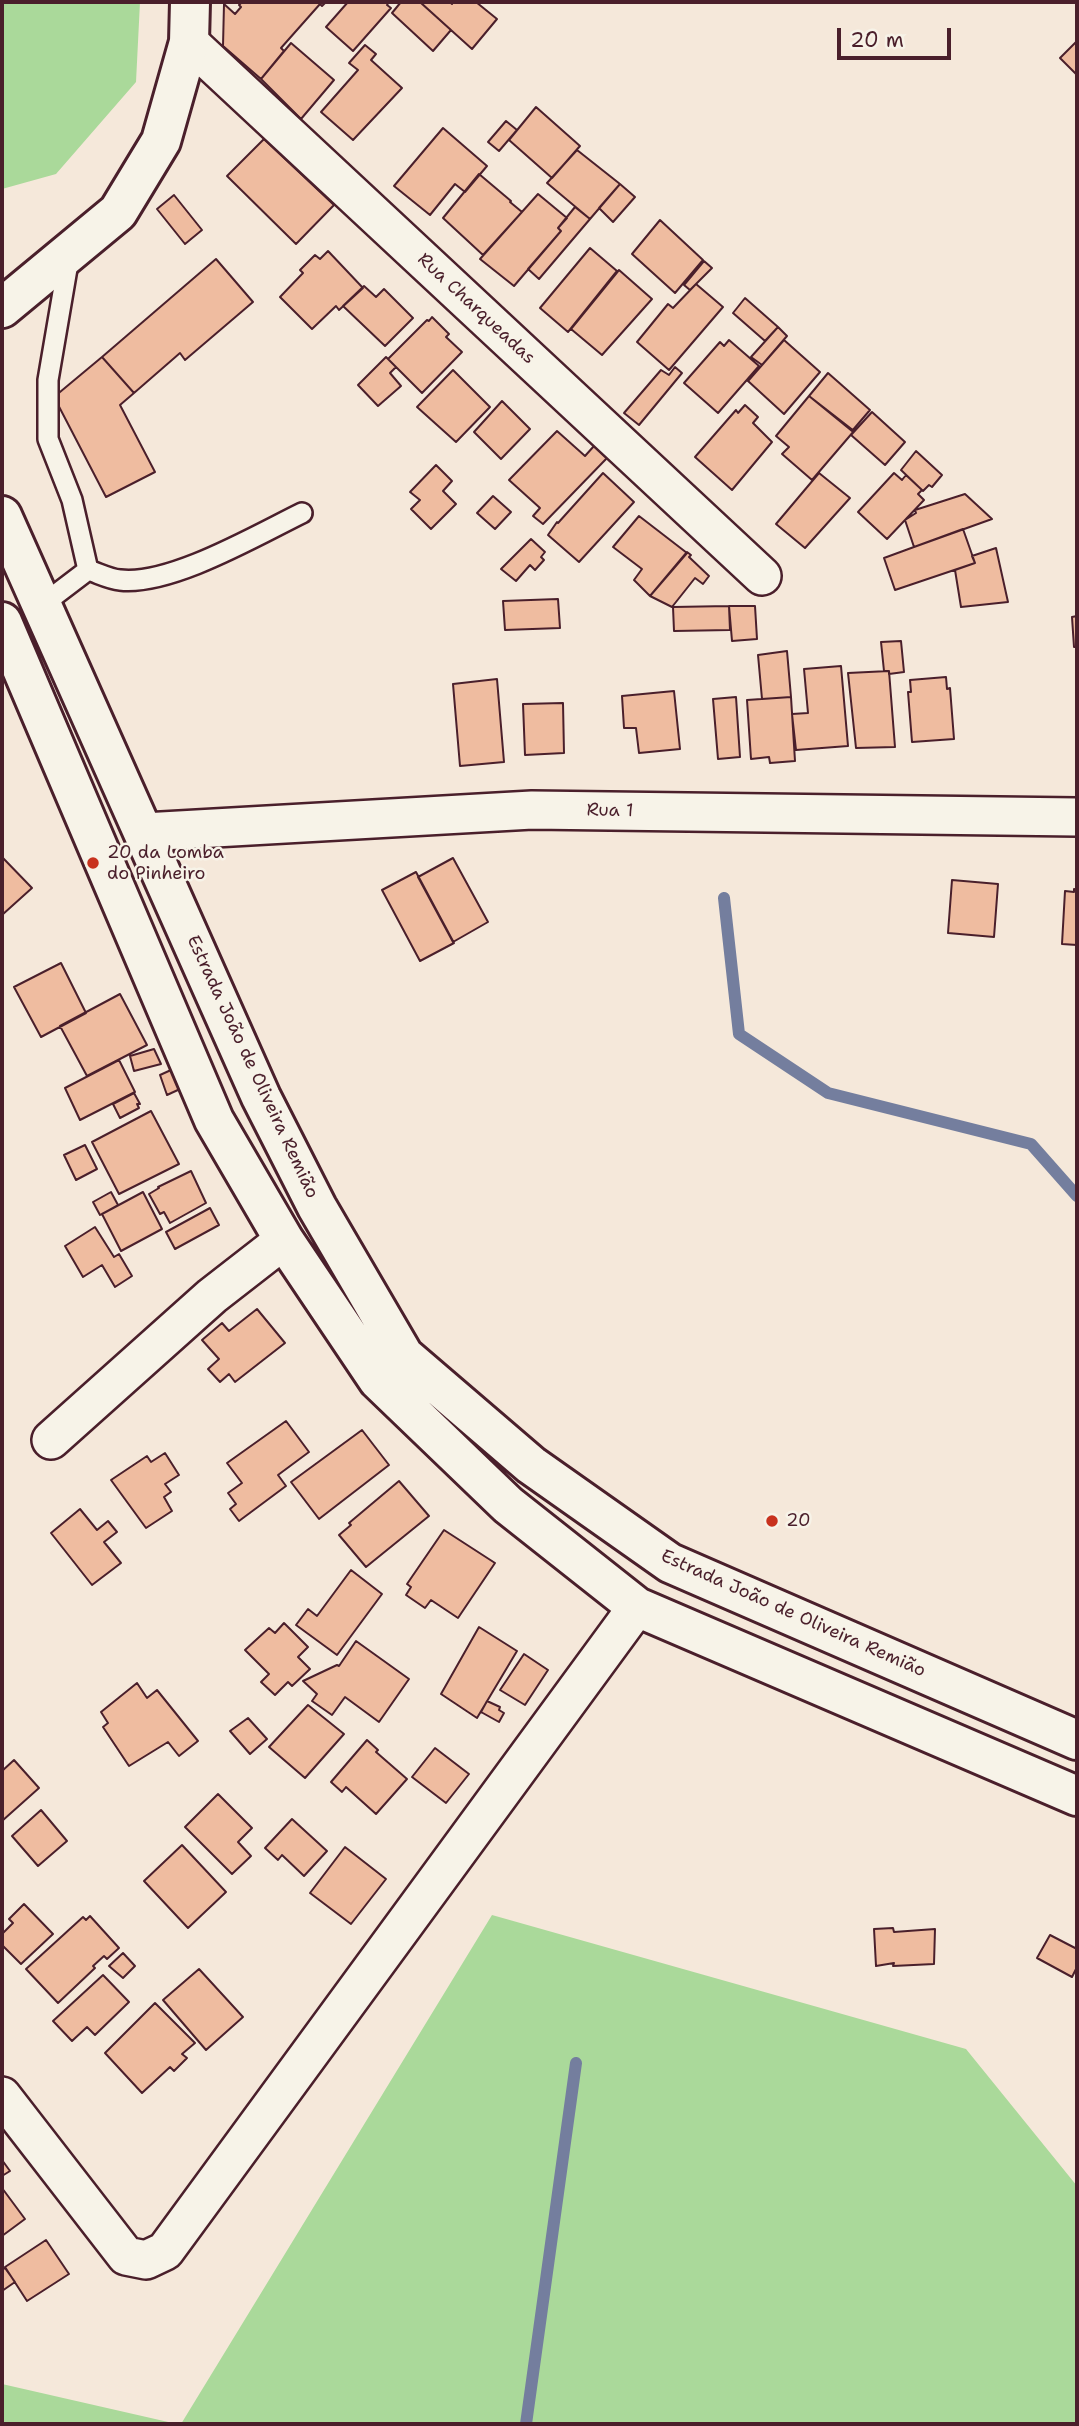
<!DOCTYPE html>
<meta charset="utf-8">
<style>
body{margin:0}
#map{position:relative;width:1079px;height:2426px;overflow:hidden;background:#f5e8da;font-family:"Shantell Sans",sans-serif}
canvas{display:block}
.frame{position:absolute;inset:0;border:4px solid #4a1f2b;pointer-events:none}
.scale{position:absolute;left:837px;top:28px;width:114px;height:32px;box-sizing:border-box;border:4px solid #4a1f2b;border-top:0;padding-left:9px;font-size:21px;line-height:24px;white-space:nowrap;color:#4a1f2b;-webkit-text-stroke:5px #f7f3e8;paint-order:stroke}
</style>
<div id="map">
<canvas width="1079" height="2426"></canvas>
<div class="frame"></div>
<div class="scale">20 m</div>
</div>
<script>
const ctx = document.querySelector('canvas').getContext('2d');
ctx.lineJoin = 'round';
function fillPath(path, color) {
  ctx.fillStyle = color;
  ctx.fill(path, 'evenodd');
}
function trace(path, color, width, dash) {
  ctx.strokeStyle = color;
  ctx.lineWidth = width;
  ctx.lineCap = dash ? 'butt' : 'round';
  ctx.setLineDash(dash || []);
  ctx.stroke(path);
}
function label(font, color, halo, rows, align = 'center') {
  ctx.font = font + ' "Shantell Sans",sans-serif';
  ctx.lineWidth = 5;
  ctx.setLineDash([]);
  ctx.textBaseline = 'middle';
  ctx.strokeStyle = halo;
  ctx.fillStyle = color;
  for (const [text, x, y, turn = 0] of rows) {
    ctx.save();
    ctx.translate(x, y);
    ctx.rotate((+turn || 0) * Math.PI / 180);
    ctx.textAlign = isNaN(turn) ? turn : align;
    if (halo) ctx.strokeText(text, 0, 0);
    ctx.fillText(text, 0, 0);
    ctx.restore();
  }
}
fillPath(new Path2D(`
 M2 2H140L136 82 56 174 2 189Z
 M492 1915 966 2049 1077 2186V2424H181Z
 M2 2384 177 2424H2Z`), '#aad99a');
trace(new Path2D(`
 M724 898 739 1034 828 1093 1031 1144 1077 1196
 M526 2424 576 2063`), '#747e9e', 12);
const building = new Path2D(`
 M242 2H326L322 6 320 4 281 48 284 51 261 79 223 46 224 4 235 14 241 7 239 5Z
 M348 2H389L387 5 391 8 353 51 326 27Z
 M401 2H420L451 30 433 51 392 13Z
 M423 2H450L452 4 453 2H476L497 19 472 49 421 3Z
 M1077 41V75L1060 58Z
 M291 43 334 80 301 119 261 79Z
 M365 45 376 54 371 60 402 88 353 140 321 112 358 70 349 63Z
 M536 107 580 146 552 178 509 140Z
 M506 121 517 130 499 151 488 142Z
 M443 128 487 166 465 192 455 184 430 215 394 186Z
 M264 139 334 205 296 244 227 176Z
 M577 150 620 184 590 219 547 183Z
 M479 174 511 201 510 202 522 212 483 255 443 218Z
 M620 184 635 197 613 222 599 208Z
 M538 194 567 218 558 228 561 231 514 286 480 259Z
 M174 195 202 230 185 244 157 209Z
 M575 207 590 219 539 279 528 269 561 231 558 228Z
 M660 220 703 260 675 293 632 254Z
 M590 248 617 271 568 332 540 308Z
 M328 251 363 288 339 310 336 306 312 329 280 297 303 273 300 270 315 255 320 259Z
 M216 259 253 302 185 360 180 353 134 393 102 357Z
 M704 261 712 268 690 290 684 285Z
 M619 270 652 299 602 355 571 329Z
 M696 284 723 307 669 370 637 342 668 304 673 308Z
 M364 286 376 297 384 289 413 318 385 346 343 306Z
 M745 298 778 327 765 341 733 313Z
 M432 317 449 334 446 337 462 352 422 393 388 359 427 320 429 321Z
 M778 327 787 336 762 365 751 357Z
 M729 340 759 366 718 413 684 383 720 342 724 346Z
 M784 340 820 372 784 414 748 381Z
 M102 357 134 393 120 405 155 472 106 497 54 397Z
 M386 357 396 367 390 373 401 386 378 406 358 385Z
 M675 367 682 373 639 425 624 413 661 370 669 375Z
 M453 370 490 407 456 442 417 407Z
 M828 373 870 410 852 431 809 396Z
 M809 396 854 431 812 480 782 454 789 447 776 436Z
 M502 401 530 429 501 459 474 432Z
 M745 405 758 417 753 423 772 442 732 490 695 457 736 410 738 413Z
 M872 412 905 442 885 465 851 435Z
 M557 431 585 456 594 446 607 458 543 524 533 516 540 508 509 480Z
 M916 451 942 475 932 487 929 485 923 491 901 470Z
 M436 465 452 481 443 491 456 504 431 529 411 509 420 500 410 492Z
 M603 473 634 502 579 562 548 535 557 522 558 523Z
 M819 473 850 498 805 548 776 524Z
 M894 473 902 480 906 475 922 490 918 494 924 500 887 539 858 512Z
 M965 494 992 519 914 547 905 520 916 513 915 510Z
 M493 496 511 512 495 529 477 513Z
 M639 516 687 553 650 596 634 580 642 569 613 547Z
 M963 529 975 563 895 590 884 558Z
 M531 539 545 552 541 557 544 560 535 570 530 565 516 581 501 569Z
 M996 548 1008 602 961 607 955 570 975 563 972 556Z
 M687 552 691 555 689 557 709 576 703 584 695 578 672 607 650 596Z
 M558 599 560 628 505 630 503 601Z
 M729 606 730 630 674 631 673 607Z
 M729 606H755L757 639 732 641Z
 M1077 616V647H1074L1072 617Z
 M901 641 904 672 889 674V671H884L881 642Z
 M787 651 791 697 762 699 758 655Z
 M841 666 848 746 796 750 792 714 808 713 804 669Z
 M889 671 895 747 856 748 848 673Z
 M946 677 947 689 950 688 954 739 912 742 908 692H911L910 680Z
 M497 679 504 762 460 766 453 684Z
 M674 691 680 749 639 753 636 728H624L622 696Z
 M736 697 740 757 718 759 713 699Z
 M791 697 795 761 770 763 769 757 751 759 747 700Z
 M563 703 564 753 525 755 523 704Z
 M2 857 32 888 2 915Z
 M453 858 488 922 453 942 418 877Z
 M416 872 454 943 420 961 382 890Z
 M952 880 998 884 994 937 948 933Z
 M1074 889 1077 890V945L1062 944 1065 891 1074 892Z
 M61 963 86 1013 41 1037 14 987Z
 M120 994 147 1045 87 1076 60 1026Z
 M154 1049 161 1064 134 1071 130 1056Z
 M119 1060 135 1092 80 1120 65 1088Z
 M171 1070 180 1089 167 1095 160 1075Z
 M134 1093 140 1104H137L139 1108 120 1118 113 1104Z
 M151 1111 179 1164 119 1194 92 1142Z
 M85 1145 97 1169 76 1180 64 1155Z
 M191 1171 206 1203 170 1223 164 1212 160 1214 149 1194 159 1188 158 1187Z
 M111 1192 118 1205 100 1215 93 1202Z
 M143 1192 162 1229 121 1251 102 1214Z
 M210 1208 219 1225 175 1249 166 1232Z
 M95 1227 114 1257 119 1254 132 1276 115 1287 102 1265 83 1277 65 1246Z
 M257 1309 285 1343 235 1382 229 1374 220 1382 208 1369 219 1359 202 1340 222 1323 229 1331Z
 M286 1421 309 1452 278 1475 286 1486 239 1521 230 1509 236 1504 228 1493 242 1483 227 1463Z
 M362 1430 389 1465 319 1519 291 1482Z
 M165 1453 179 1475 165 1484 171 1492 164 1497 172 1511 146 1528 111 1480 147 1456 151 1462Z
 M399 1481 429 1516 366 1567 339 1535 351 1525 349 1523Z
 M80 1509 97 1530 108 1521 117 1532 104 1542 121 1563 92 1585 51 1533Z
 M444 1530 495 1563 458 1618 431 1600 425 1608 406 1595 411 1587 407 1584Z
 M351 1570 382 1594 337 1655 296 1625 308 1609 317 1616Z
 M284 1623 308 1647 298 1657 310 1669 292 1686 288 1682 275 1695 261 1682 269 1674 245 1650 269 1628 275 1633Z
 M479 1627 517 1651 477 1718 441 1694Z
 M356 1641 409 1679 379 1722 345 1697 332 1715 312 1701 317 1694 303 1681 337 1665 339 1666Z
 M524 1654 548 1670 525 1705 500 1690Z
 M137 1683 147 1698 157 1690 198 1741 179 1756 168 1742 129 1766 103 1727 108 1723 101 1712Z
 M487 1701 500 1707 499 1710 504 1713 499 1722 481 1712Z
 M308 1705 344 1734 305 1778 269 1747Z
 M248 1718 267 1739 250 1754 230 1731Z
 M367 1740 378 1750 376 1752 407 1779 376 1814 346 1787 342 1792 331 1782Z
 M435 1748 469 1774 446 1803 412 1777Z
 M14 1760 39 1788 2 1821V1771Z
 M218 1794 252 1828 238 1842 251 1856 232 1874 185 1827Z
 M41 1810 67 1841 38 1866 12 1836Z
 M292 1819 327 1851 304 1876 282 1855 278 1860 265 1848Z
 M182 1845 226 1892 188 1928 144 1881Z
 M345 1847 386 1879 351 1924 310 1893Z
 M24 1904 53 1934 21 1964 2 1945V1934L13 1923 9 1919Z
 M90 1916 119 1948 107 1959 104 1956 93 1966 95 1968 58 2003 26 1969 83 1917 86 1920Z
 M893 1928 894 1932 935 1929 934 1964 893 1966 894 1963 876 1966 874 1929Z
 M1050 1935 1077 1949V1967L1072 1977 1037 1958Z
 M123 1953 135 1966 123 1978 109 1966Z
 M199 1969 243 2017 206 2050 163 2000Z
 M103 1975 129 2002 95 2035 87 2027 72 2041 53 2021Z
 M155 2003 195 2043 182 2054 187 2058 174 2071 170 2067 142 2093 105 2053Z
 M2 2160 10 2171 2 2176Z
 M2 2188 25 2219 2 2236Z
 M46 2240 69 2274 27 2301 5 2267Z
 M5 2268 15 2282 2 2291V2270Z`);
fillPath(building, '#efbca0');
trace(building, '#4a1f2b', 2);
const lane = new Path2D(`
 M69 257 48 380V439L72 500 88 570C98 573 109 579 120 580 170 586 257 535 302 513
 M42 605 88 570`);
const street = new Path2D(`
 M189 42 762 576
 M144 832 532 810 1077 817
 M51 1440 212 1296 284 1240
 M2 2096 126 2256 146 2260 165 2251 637 1607`);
const secondary = new Path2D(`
 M2 308 118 212 161 141 189 42 190 2
 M2 516 261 1097 317 1207 404 1356 531 1465 670 1563 1077 1740
 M2 622 214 1120 284 1240 378 1380 508 1505 637 1607 1077 1796`);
trace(lane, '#4a1f2b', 24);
trace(street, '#4a1f2b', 42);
trace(secondary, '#4a1f2b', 44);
trace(lane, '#f7f3e8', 19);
trace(street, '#f7f3e8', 37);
trace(secondary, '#f7f3e8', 38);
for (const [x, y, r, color] of [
 [93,863,7,"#c8321e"],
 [772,1521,7,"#c8321e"]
]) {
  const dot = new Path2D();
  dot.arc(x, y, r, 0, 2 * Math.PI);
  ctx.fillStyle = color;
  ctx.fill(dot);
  trace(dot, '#f7f3e8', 2.5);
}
label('18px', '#4a1f2b', '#f7f3e8', [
 ["Rua Charqueadas",476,309,43],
 ["Rua 1",610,811,1],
 ["Estrada João de Oliveira Remião",252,1067,65],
 ["Estrada João de Oliveira Remião",793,1614,24]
]);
label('18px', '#4a1f2b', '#f7f3e8', [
 ["20 da Lomba",107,853],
 ["do Pinheiro",107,874],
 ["20",786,1521]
], 'left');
</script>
